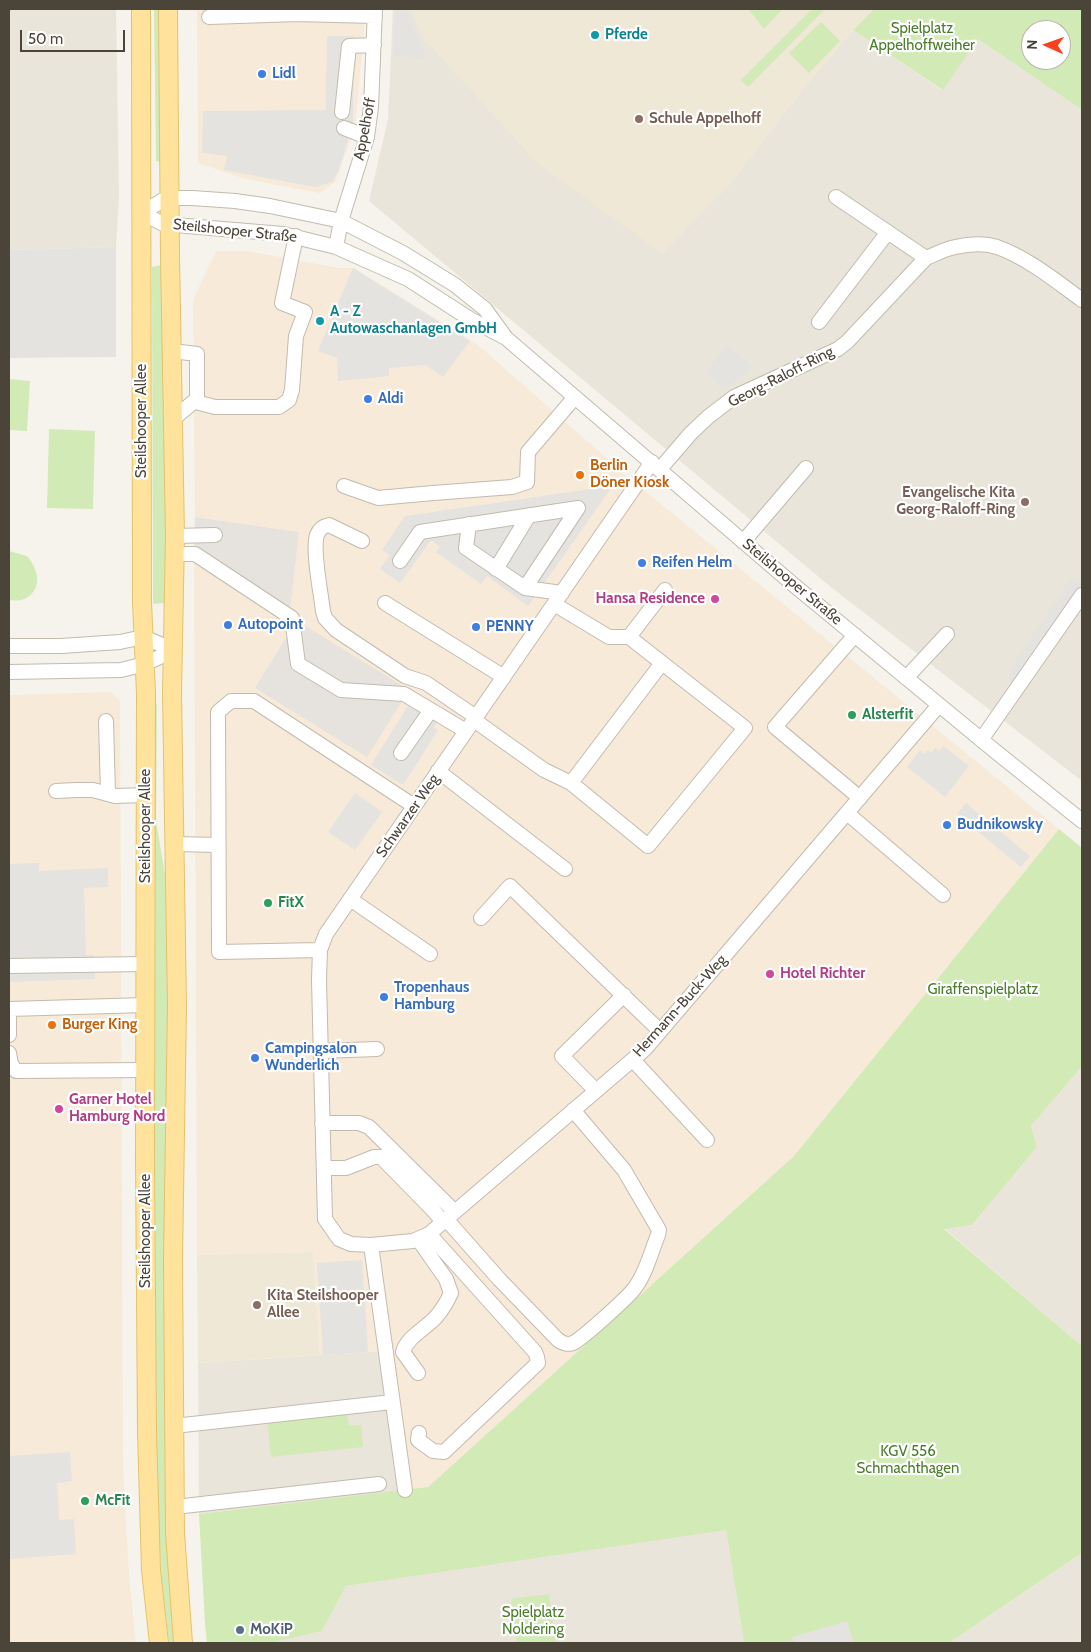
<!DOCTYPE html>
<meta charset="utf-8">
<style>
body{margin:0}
#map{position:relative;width:1091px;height:1652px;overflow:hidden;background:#f6f3ec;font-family:Cabin,sans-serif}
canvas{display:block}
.frame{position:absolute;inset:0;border:10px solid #4b4439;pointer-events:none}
.north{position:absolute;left:1021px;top:20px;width:50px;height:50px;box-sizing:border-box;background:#fff;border:1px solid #b7b4b0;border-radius:50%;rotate:272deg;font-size:14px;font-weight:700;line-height:20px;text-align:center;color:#4b4439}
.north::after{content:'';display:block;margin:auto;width:18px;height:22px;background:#fc3f1d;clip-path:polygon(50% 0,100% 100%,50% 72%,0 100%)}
.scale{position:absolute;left:20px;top:30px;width:105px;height:22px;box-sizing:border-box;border:2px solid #4b4439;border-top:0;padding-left:6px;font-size:15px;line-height:18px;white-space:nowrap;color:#4b4439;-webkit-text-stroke:4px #fff;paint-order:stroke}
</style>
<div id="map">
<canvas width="1091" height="1652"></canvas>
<div class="frame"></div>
<div class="north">N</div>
<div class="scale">50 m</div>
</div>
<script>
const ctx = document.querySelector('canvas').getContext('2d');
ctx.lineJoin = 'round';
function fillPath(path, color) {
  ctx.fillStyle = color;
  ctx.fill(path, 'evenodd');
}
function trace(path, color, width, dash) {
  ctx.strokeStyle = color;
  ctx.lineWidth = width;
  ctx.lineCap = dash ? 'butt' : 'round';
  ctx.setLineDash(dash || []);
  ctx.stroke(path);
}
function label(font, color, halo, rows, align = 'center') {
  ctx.font = font + ' Cabin,sans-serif';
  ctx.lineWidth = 4.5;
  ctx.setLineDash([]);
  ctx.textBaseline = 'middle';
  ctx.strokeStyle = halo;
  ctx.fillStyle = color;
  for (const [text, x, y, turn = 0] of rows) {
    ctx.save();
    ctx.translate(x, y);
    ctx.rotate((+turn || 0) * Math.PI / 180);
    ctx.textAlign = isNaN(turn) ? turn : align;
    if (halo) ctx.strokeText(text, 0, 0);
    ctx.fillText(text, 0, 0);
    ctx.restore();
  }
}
fillPath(new Path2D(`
 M9 9H116L119 196 116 247 9 250Z
 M393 9H411L425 40 712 202 727 187 814 75 853 30 942 90 978 39 1082 110V781L832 588 369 201 388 119Z
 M1082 1066V1346L944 1228 972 1225 1037 1147 1031 1126Z
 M385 1351 405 1490 199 1514 198 1363Z
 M715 1530H726L744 1643H271L322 1631 346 1586Z
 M1082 1553V1643H949L1022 1594Z`), '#eae5da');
fillPath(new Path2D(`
 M197 9H366L355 128 335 182 320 193 245 179 198 163Z
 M216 251H248L339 268H354L478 345 629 478 1059 829 794 1156 428 1487 405 1490 385 1351 320 1355 313 1252 197 1255 194 545 289 609 299 532 195 517 193 300Z
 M111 692 120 701 123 1469 129 1576 136 1643H9V695Z`), '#f7ead8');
fillPath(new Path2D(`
 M195 517 299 532 290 609 194 545Z
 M291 617 409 690 367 757 255 688 296 622Z`), '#e6e2dd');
fillPath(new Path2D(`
 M411 9H748L764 29 783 9H874L853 30 814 75 727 187 663 254 537 163 425 40Z
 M313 1252 320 1355 198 1363 197 1255Z`), '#efe8d6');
fillPath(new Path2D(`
 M154 9H160L161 162 156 161Z
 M748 9H783L764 29Z
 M812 9H825L748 87 741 80Z
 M874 9H1082V110L978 39 943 90 853 30ZM1031 30H1061V60H1031Z
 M821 22 840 41 809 73 789 53Z
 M161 265 167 603 153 604 152 267Z
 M9 379 30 381 27 431 9 430Z
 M49 429 95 431 93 509 47 508Z
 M9 551 27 556C32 562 36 569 37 577 39 593 23 605 9 599Z
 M157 704 156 821 169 898 164 1309 166 1495 174 1643H169L162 1583 157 1494 152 705Z
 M1059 829 1082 848V1066L1031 1126 1037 1147 972 1225 944 1229 1082 1346V1553L949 1643H744L726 1530 346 1586 322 1631 271 1643H207L205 1624 199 1514 428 1487 794 1156Z
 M347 1412 349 1426 361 1425 363 1447 271 1457 267 1421Z
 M549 1594 556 1643H517L511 1599Z`), '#d2eab5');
fillPath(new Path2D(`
 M395 11 409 12 426 58 393 56Z
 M327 36H354L353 122 339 170 332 182 315 187 224 170 227 156 202 153 203 111 326 110Z
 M116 247V357L9 358V250Z
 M353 268 470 341 443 377 425 365 389 368V376L338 381 337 358 318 351Z
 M726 346 754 366 725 389 705 374Z
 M604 487 610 490 528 606 487 576 481 584 436 552 440 547 431 540 400 583 380 569 390 555 382 550 405 516Z
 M1082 580V583L1013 685 1009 671 1069 581Z
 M410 703 438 721 434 728 438 730 403 785 371 765Z
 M943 746 969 766 945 797 907 767 920 750 925 754 928 750 931 753 935 748 939 751Z
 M355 793 382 812 355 850 328 832Z
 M966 803 1030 856 1021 867 957 814Z
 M39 863V871L108 868V887L84 888 86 955H94L95 979 9 982V864Z
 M362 1260 368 1352 323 1355 317 1263Z
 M70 1452 72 1481 57 1483 59 1520 74 1519 76 1554 9 1559V1456Z
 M847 1621 854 1643H794L792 1637Z`), '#e5e3e0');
const minor = new Path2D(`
 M209 17 297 14 375 16
 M342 112 349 46 374 45
 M344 128 367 137
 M836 197 926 258
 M336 247 341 221 367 137 371 107 375 9
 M819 322 888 232
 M506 338 485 309 455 285 403 253 341 221 270 206 235 201 192 198H170L163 200 142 213 163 224 283 234 336 247 408 279 470 319 506 338 795 586 995 751 1082 821
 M172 351 197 354V399L173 419
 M196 402 215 407H279L289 400 292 390 296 336 305 312 282 303 296 236
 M652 462 326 934 320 950 319 980 325 1219 339 1239 351 1244 371 1245 413 1241 429 1234 645 1049 939 705
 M660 469 691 433 708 417 734 397 838 349 847 342 926 258C936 254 945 249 955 247 968 244 984 243 997 247 1028 258 1056 281 1082 300
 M344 486 378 498 433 493 512 487 527 482 528 452 575 397
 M469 524 466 548 525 588 562 593
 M175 536 215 535
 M362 541 329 525C324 526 319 529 317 535 312 550 321 593 323 611L325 618 336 630 405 676 426 683 476 717
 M743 542 806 468
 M175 554H195L292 618 298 664 341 690 404 694 466 731
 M400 561 420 532 578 508
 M496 569 529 515
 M525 588 578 508
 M385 603 504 677
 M554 604 609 637H629L745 728 648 846 571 783 662 663
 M855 635 775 727 860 798
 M629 637 665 590
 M9 646H61L120 642 143 637 174 650
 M9 672 121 670 145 664 174 650
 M906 678 947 634
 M474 720 544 770 571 783
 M106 721 108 794
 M981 740 1082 595
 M401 753 431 710
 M438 771 565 869
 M56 791 76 790H93L115 796 146 795
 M847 813 943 895
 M175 844 218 845
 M350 899 430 954
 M481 918 510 886 660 1031
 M320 950 219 952 218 712 231 701H254L414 806
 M9 966 145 964
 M9 1009 146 1005
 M9 1035V1009
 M321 1051 377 1049
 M9 1053 11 1064 16 1071 146 1070
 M633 1060 707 1140
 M596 1091 562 1056 624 995
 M322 1123H359L369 1127 455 1212
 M324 1168H346L374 1157H381L433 1210 443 1222
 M446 1219 499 1279 558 1340C562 1343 568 1345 573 1343 583 1338 627 1298 634 1289 646 1274 651 1252 658 1235L659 1230 624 1170 573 1110
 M418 1239 446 1279 451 1293C447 1302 442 1310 436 1317 425 1329 407 1337 403 1352L418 1373
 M371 1245 405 1490
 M174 1426 392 1402
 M419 1433 418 1440 433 1451 444 1452 538 1363 537 1357 535 1352 429 1234
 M175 1507 379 1484`);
const major = new Path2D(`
 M141 9 142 602 146 693 145 1158 147 1432 151 1570 159 1643
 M168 9 170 256 175 536 172 693 177 1006 173 1260 175 1533 183 1643`);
trace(minor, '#c2bbae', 16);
trace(major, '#e6c16a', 20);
trace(minor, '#fff', 14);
trace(major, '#ffe39c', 18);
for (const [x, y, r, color] of [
 [595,35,5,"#0f9aa8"],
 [262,74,5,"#3f7fe0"],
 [639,119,5,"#8d6e63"],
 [320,321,5,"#0f9aa8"],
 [368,399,5,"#3f7fe0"],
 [580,475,5,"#e8710a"],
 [1025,502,5,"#8d6e63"],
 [642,563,5,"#3f7fe0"],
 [715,599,5,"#d1479c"],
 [228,625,5,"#3f7fe0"],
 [476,627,5,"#3f7fe0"],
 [852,715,5,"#2e9e5b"],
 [947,825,5,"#3f7fe0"],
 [268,903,5,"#2e9e5b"],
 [770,974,5,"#d1479c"],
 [384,997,5,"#3f7fe0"],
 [52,1025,5,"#e8710a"],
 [255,1058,5,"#3f7fe0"],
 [59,1109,5,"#d1479c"],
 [257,1305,5,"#8d6e63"],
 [85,1501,5,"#2e9e5b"],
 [240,1630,5,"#5c6f8a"]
]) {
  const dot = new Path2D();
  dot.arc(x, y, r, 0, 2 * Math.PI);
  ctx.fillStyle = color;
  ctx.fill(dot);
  trace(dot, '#fff', 2);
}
label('15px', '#4a7f2a', '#fff', [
 ["Spielplatz",922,29],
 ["Appelhoffweiher",922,46],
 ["Giraffenspielplatz",983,990],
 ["KGV 556",908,1452],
 ["Schmachthagen",908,1469],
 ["Spielplatz",533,1613],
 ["Noldering",533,1630]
]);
label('bold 15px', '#0d838f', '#fff', [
 ["Pferde",605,35],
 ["A - Z",330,312],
 ["Autowaschanlagen GmbH",330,329]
], 'left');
label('bold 15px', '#366cbe', '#fff', [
 ["Lidl",272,74],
 ["Aldi",378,399],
 ["Reifen Helm",652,563],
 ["Autopoint",238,625],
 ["PENNY",486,627],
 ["Budnikowsky",957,825],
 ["Tropenhaus",394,988],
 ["Hamburg",394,1005],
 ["Campingsalon",265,1049],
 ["Wunderlich",265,1066]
], 'left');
label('bold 15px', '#785e54', '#fff', [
 ["Schule Appelhoff",649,119],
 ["Evangelische Kita",1015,493,"right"],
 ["Georg-Raloff-Ring",1015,510,"right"],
 ["Kita Steilshooper",267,1296],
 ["Allee",267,1313]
], 'left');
label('15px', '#4b4439', '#fff', [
 ["Appelhoff",365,129,-79],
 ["Steilshooper Straße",235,231,6],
 ["Georg-Raloff-Ring",781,377,-27],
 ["Steilshooper Allee",142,421,-90],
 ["Steilshooper Straße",792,582,40],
 ["Schwarzer Weg",408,816,-55],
 ["Steilshooper Allee",146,826,-90],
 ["Hermann-Buck-Weg",680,1006,-48],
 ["Steilshooper Allee",146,1231,-90]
]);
label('bold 15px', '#c56008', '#fff', [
 ["Berlin",590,466],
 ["Döner Kiosk",590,483],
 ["Burger King",62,1025]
], 'left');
label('bold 15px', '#b23c85', '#fff', [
 ["Hansa Residence",705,599,"right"],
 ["Hotel Richter",780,974],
 ["Garner Hotel",69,1100],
 ["Hamburg Nord",69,1117]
], 'left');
label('bold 15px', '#27864d', '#fff', [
 ["Alsterfit",862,715],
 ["FitX",278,903],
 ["McFit",95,1501]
], 'left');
label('bold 15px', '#4e5e75', '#fff', [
 ["MoKiP",250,1630]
], 'left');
</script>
